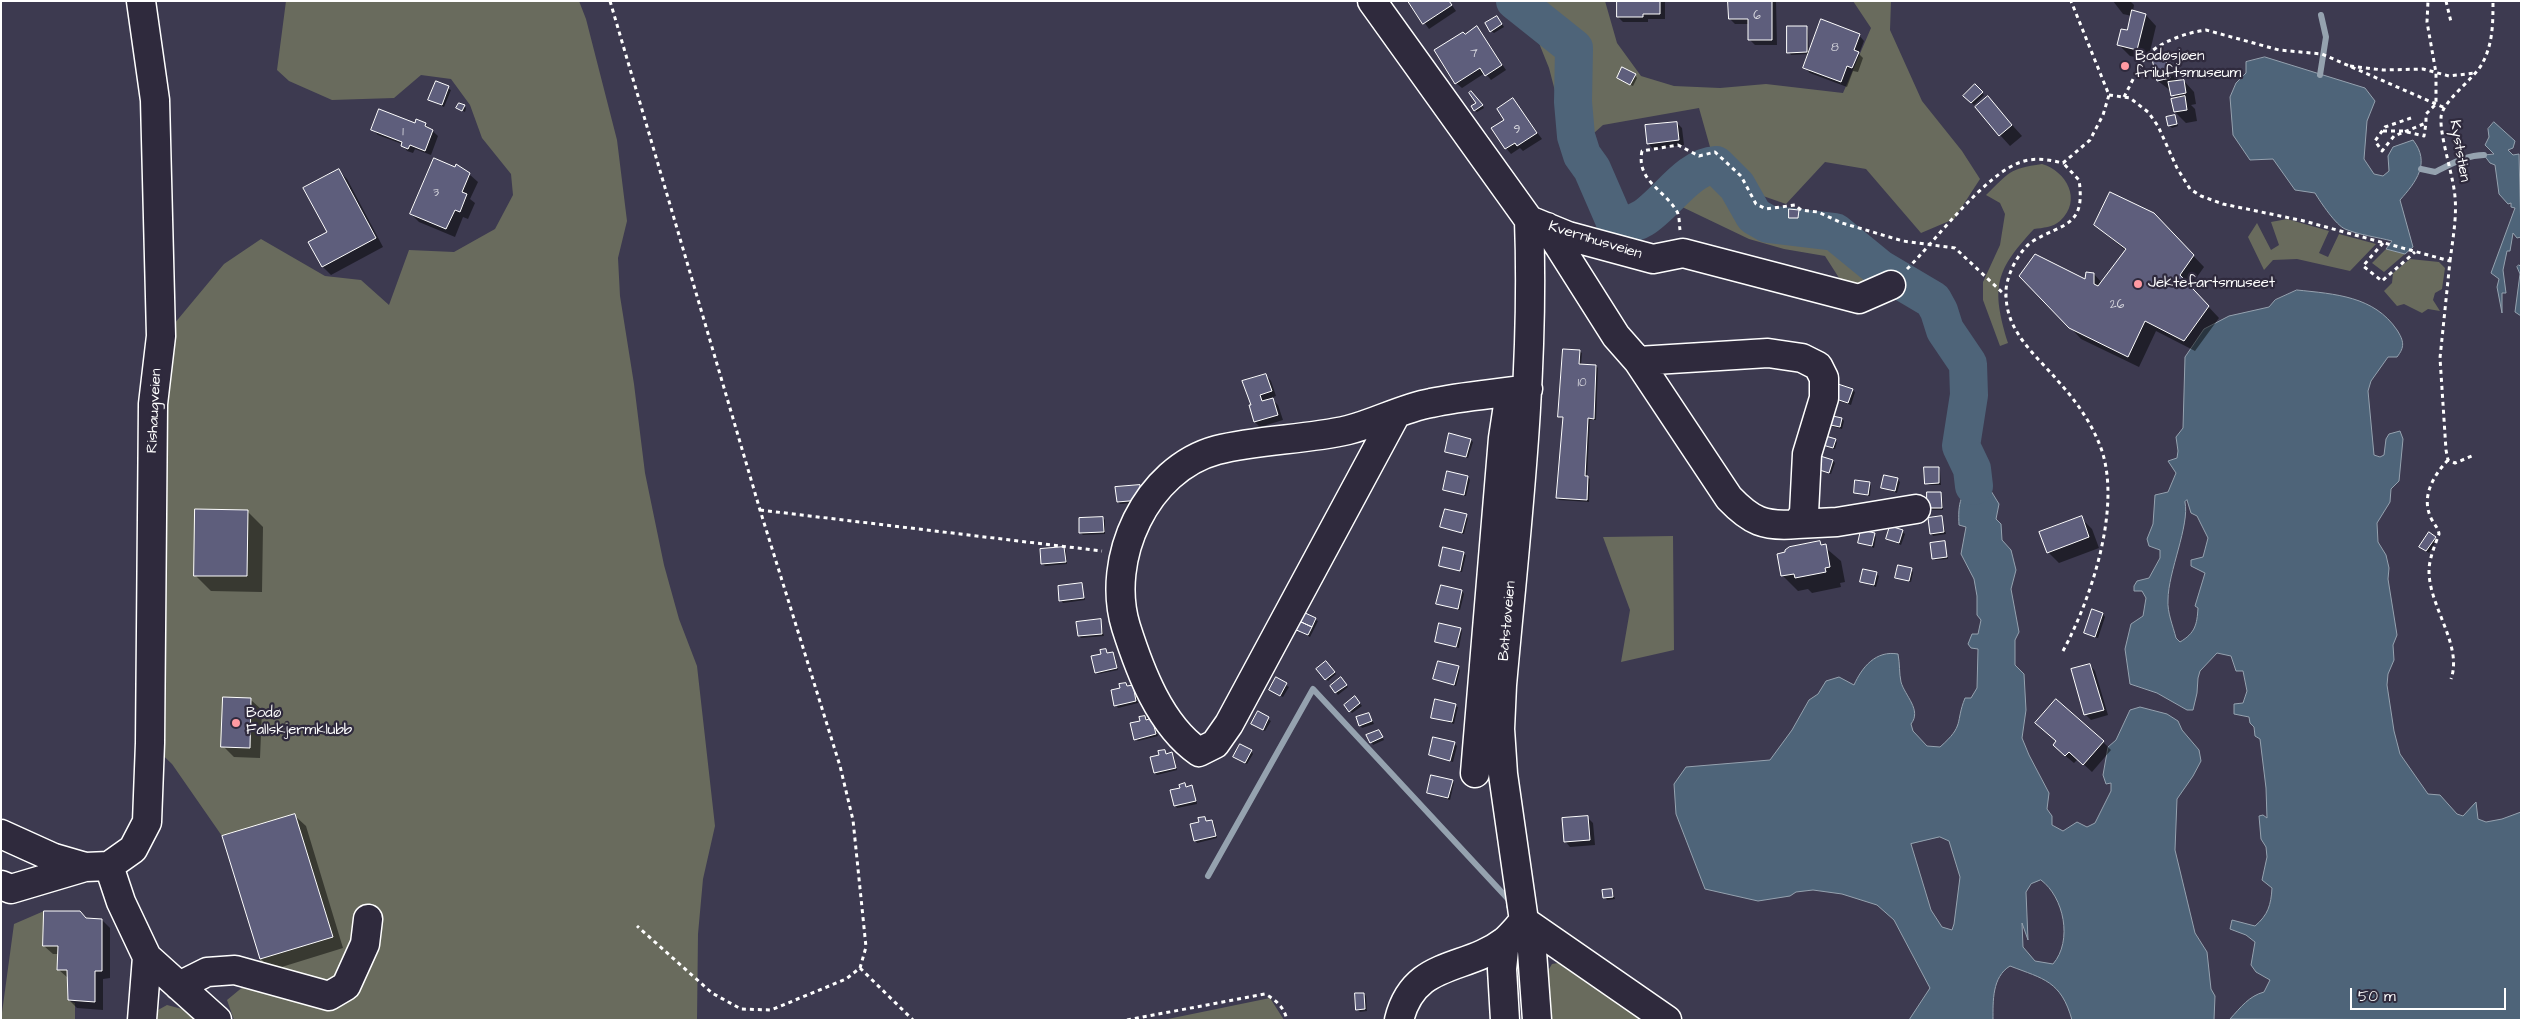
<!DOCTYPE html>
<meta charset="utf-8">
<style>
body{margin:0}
#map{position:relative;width:2522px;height:1021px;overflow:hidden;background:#3d3a50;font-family:"Architects Daughter",sans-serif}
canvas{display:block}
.frame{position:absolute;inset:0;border:2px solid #fff;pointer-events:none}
.scale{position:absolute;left:2350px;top:988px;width:156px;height:22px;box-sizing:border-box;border:2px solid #fff;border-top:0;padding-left:6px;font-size:15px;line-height:18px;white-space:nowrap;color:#fff;-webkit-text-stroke:4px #2f2a3d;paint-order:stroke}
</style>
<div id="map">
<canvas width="2522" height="1021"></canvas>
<div class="frame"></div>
<div class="scale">50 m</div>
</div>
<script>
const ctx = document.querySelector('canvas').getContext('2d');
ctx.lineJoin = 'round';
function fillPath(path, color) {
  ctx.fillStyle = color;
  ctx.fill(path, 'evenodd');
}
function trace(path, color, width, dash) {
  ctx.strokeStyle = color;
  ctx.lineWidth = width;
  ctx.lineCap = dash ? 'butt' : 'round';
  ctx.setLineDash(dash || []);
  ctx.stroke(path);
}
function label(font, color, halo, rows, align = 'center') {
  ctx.font = font + ' "Architects Daughter",sans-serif';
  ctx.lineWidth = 4.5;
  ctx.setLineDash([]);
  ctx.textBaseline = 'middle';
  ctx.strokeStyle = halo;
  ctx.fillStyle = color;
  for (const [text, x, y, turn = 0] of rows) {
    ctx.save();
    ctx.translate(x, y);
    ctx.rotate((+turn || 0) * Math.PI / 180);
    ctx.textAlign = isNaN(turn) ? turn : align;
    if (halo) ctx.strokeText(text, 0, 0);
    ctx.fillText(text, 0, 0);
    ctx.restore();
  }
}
fillPath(new Path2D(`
 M286 1H579L586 19 617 140 627 221 618 258 620 296 634 384 645 473 664 565 679 619 697 666 715 826 703 879 698 934 697 1020H234L227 1000 244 986 261 966 260 959 333 937 295 814 222 836 172 764 150 743 169 330 224 264 261 239 325 276 361 280 389 305 409 250 454 252 495 229 513 195 511 174 482 138 470 105 451 79 421 75 394 98 332 100 289 81 277 70Z
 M1522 1H1605L1617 43 1641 76 1674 86 1720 88 1766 84 1843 93 1871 28 1853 1H1891L1890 30 1922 101 1962 151 1980 179 1954 219 1921 233 1866 169 1825 162 1786 204 1763 196 1738 164 1712 154 1699 108 1603 125 1567 157 1561 114 1549 68Z
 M2042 164C2066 171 2083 200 2060 221 2053 227 2043 228 2034 229 1995 271 1991 287 2008 343L2000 346 1983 300V282L2000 245 2005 214 2000 203 1986 195C2010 172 2008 169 2042 164Z
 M1714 168 1728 183 1747 216 1773 229 1796 233 1810 238 1835 235 1888 278 1873 288 1841 281 1825 256 1784 249 1749 239 1678 205 1669 196 1707 169Z
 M2287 219 2329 231 2319 253 2328 257 2339 234 2376 244 2350 271 2297 259 2273 260 2264 270 2248 237 2257 223 2271 250 2279 245 2271 222Z
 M2386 249 2405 254 2384 272 2372 263Z
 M2410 259 2439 262 2445 268 2442 289 2435 293 2433 300 2440 311 2428 309 2422 313 2404 304 2397 306 2384 291 2392 283 2393 273Z
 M1673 536 1674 650 1621 662 1630 610 1603 537Z
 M44 911 43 946H58L57 970H67L68 1000 75 1003V1020H1L14 924Z
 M1564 962 1650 1020H1545L1543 979 1552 964Z
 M1270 998 1284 1020H1163Z
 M167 1005 182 1009 195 1020H155L158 1010Z`), '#696b5d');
const water = new Path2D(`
 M2265 57 2365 88 2375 101 2367 121 2364 159 2374 174 2383 176 2389 171 2388 156 2393 147 2413 140C2431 163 2416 182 2400 200L2413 247 2405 254 2386 249 2392 241C2377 237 2359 235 2345 229 2336 225 2321 203 2315 193L2295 190 2273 159 2250 160 2233 135 2230 97 2236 83 2246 73V62Z
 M2494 122 2515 141 2513 148 2508 150 2513 155 2519 154 2521 237 2517 238 2513 233 2510 251H2507L2503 270 2506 293H2502V313L2497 287 2499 279 2491 273 2515 208 2511 207V203L2508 204 2499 194 2495 165 2490 163 2484 155 2494 154 2485 145 2489 137 2488 129Z
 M2519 265 2521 267V316L2515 312 2520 274 2517 267Z
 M2297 290C2335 294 2374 296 2397 330 2404 341 2405 347 2397 357H2388L2371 381 2368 391 2374 455 2380 457 2384 455 2386 439 2389 434 2400 431 2403 439 2399 481 2391 489 2390 502 2377 523 2378 542 2386 555 2389 568 2388 579 2397 635 2393 645 2394 660 2388 674 2387 685 2394 731 2400 754 2428 794 2440 795 2457 814 2463 816 2476 802 2478 819 2486 822 2502 819 2521 812V1020L2230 1019C2241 1007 2249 996 2264 992L2270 980 2256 972 2251 965 2255 942 2246 935 2230 929 2232 920 2255 926C2268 915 2271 905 2272 888L2262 880 2267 857 2266 847 2261 839 2259 816 2263 815 2267 818 2266 788 2260 739 2255 736 2254 727 2250 723 2249 717 2234 714V704L2243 703 2247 691 2243 671H2236L2231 656 2217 653 2200 671 2198 678 2197 693 2193 710H2187L2157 693 2130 684 2125 649 2131 624 2143 616 2146 598 2142 591H2134V586L2137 581 2149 578 2160 558V550L2149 546 2147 539 2153 524 2155 495 2168 492 2176 473 2168 461 2177 458 2178 451 2176 437 2183 428 2185 357 2204 329 2229 316 2269 307 2275 300ZM2187 500 2191 513 2197 516 2208 538 2203 557 2191 560V566L2205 573 2195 606 2198 608C2197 625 2195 633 2180 642L2176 638C2173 626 2167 612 2168 600 2168 572 2190 525 2185 502Z
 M1980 484 1988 486 1999 504 1996 519 2001 524 2002 540 2011 550 2016 570 2011 589 2019 632 2015 640V665L2024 674 2026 710 2022 738 2029 755 2049 793 2047 809 2052 816V825L2063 831 2077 822 2087 827 2095 823 2111 791V783L2106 784 2103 775 2108 747 2116 740 2130 710 2140 707 2167 714 2178 721 2182 730 2199 750 2201 761 2193 776 2177 799 2175 850 2195 933 2207 952 2211 989 2215 996 2214 1020H2072C2061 981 2044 979 2010 966 1992 977 1993 1001 1993 1020H1909L1930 988 1894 920 1877 905 1842 894 1813 890 1796 892 1790 896 1758 901 1705 889 1676 814 1674 784 1686 767 1770 760 1792 730 1809 700 1818 694 1826 681 1839 677 1854 685C1862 667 1876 650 1898 654 1900 664 1899 673 1901 682 1905 696 1922 710 1911 724L1913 731 1927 746 1940 747C1965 725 1955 723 1965 698H1971L1977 688 1978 649 1971 648 1968 644 1972 634H1978L1981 620 1977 615V596L1974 579 1961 554 1966 527 1959 525C1958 505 1959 489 1980 484ZM1940 837 1949 841 1960 877 1954 924 1952 930 1942 927 1931 910 1911 844ZM2041 880C2064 897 2073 941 2053 964L2035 961 2023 947 2022 923 2028 940 2026 892 2031 884Z`);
fillPath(water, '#4e6479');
trace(water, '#95a2af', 1);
fillPath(new Path2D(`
 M1409 1H1449L1456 11 1429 29Z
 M1618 1H1665V19H1648V22H1623L1618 17Z
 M1730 1H1776L1777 45H1755L1750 40 1749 24H1735L1730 19Z
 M2113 1H2130L2134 5 2133 11 2146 15 2156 26 2148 60 2130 56 2119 45 2128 32 2132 16 2123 14Z
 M1499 20 1504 27 1494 33 1491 31Z
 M1806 27 1808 30 1809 54 1791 55 1789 52Z
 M1477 28 1506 70 1491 80 1485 73 1462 88 1456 83 1465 36Z
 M1859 35 1864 41 1859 54 1863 58 1858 72 1853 71 1847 87 1810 73 1804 67Z
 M2164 58 2175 69 2178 82 2184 81 2194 92 2196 104 2191 105 2195 109 2197 121 2186 123 2175 112 2176 99 2171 91 2158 81Z
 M1635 75 1637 78 1633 86 1620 80Z
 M437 83 451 90 444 107 430 100Z
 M1975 85 1984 95 1974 105 1965 96Z
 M1477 98 1484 108 1477 112 1475 110Z
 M1988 98 2022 136 2010 146 2000 135Z
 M1513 100 1542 139 1523 151 1520 148 1511 154 1506 148 1505 120Z
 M464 106 466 108 465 112 458 108Z
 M2174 116 2178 126 2172 128 2169 125Z
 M1677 123 1682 128 1684 145 1653 149 1648 143Z
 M425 124 438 136 431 155 415 149 413 153 407 151 402 144 378 135 373 130Z
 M1483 130 1489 137 1485 140 1480 133Z
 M339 171 347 179 383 247 331 275 323 267 310 242 329 232Z
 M469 174 478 182 470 199 475 203 468 219 463 217 455 237 419 222 411 214Z
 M1798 211 1800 220H1793L1790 217Z
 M2095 225 2165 226 2204 267 2190 287 2219 318 2195 351 2156 331 2139 367 2081 339 2070 327 2086 281 2094 274 2102 283 2126 251Z
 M1579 351 1582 353 1581 365 1596 366 1598 368 1596 420H1590L1587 477 1590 479 1589 502 1559 500 1557 498 1565 419 1559 416Z
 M1266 375 1271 381 1276 396 1271 398 1278 405 1283 420 1260 427 1255 422 1250 406Z
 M1852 390 1855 392 1851 405 1837 400Z
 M1829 416 1842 419 1844 421 1842 429 1830 426Z
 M1470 440 1473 442 1468 458 1446 451Z
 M1835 440 1837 442 1835 449 1823 446Z
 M1833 461 1835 463 1831 474 1817 470Z
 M1938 468 1940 470 1941 485H1929L1926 483Z
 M1468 477 1470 480 1466 496 1444 490Z
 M1897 479 1900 482 1897 493 1883 488Z
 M1869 483 1871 486 1870 496 1855 492Z
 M1139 486 1143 502 1120 504 1118 502Z
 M1940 493 1942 495 1943 510H1931L1929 508Z
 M247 511 263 527 262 592 211 591 196 576Z
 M1466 516 1468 518 1464 534 1442 527Z
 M1103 518 1105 520V534L1083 535 1080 532Z
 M1942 518 1946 534 1933 536 1931 533Z
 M2081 518 2092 529 2099 548 2059 563 2048 552Z
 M1902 531 1905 534 1901 545 1887 539Z
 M1874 534 1876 537 1874 548 1859 542Z
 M2435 538 2437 540 2429 553 2423 549Z
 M1944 542 1948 559 1936 560 1933 558Z
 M1820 543 1841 561 1845 582 1840 583 1841 587 1812 593 1808 589 1798 591 1782 575Z
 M1064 548 1066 551 1067 564 1045 566 1043 564Z
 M1444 548 1466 555 1462 572 1440 565Z
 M1911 570 1913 572 1911 582 1897 577Z
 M1876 574 1879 576 1876 587 1862 582Z
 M1081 584 1085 600 1063 603 1061 600Z
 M1462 591 1464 594 1460 610 1438 603Z
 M1304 614 1318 621 1310 637 1296 629Z
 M2103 614 2105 617 2098 638 2088 635 2085 633Z
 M1100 621 1104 636 1081 638 1079 636Z
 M1460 629 1462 631 1459 648 1436 641Z
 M1106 650 1109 654 1113 653 1115 656 1118 670 1098 674 1096 672Z
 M1328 665 1336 674 1328 681 1326 679Z
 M2090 665 2095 671 2108 715 2091 720 2086 715 2072 670Z
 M1458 667 1460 670 1456 686 1434 679Z
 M1276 679 1289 687 1283 697 1273 692Z
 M1341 679 1348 687 1338 695 1332 687Z
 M1125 684 1135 689 1138 703 1118 708 1116 705 1121 689Z
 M251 700 262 710 260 758 234 757 223 746Z
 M1357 700 1362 706 1352 713 1350 711Z
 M1436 700 1458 707 1454 724 1432 717Z
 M1258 713 1271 721 1265 731 1255 726Z
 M1369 714 1374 724 1362 728 1360 725Z
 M1145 717 1154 722 1158 736 1138 741 1135 739Z
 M1379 731 1384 740 1373 745 1368 736Z
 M2057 742H2103L2111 750 2092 772 2078 759 2074 763 2062 753Z
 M1454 743 1457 746 1453 762 1430 755Z
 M1165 751 1167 755 1172 754 1174 756 1177 770 1157 775 1155 773Z
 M1251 751 1253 754 1247 764 1237 759Z
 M1452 781 1454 783 1450 800 1428 793Z
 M1185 785 1194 789 1197 804 1177 808 1175 805Z
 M295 816 306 826 343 948 272 970 261 959 224 837Z
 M1205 818 1207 822 1212 821 1214 823 1217 838 1197 843 1195 840Z
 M1588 818 1593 823 1595 845 1570 847 1565 841Z
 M1612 890 1615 899 1607 900 1605 897Z
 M87 920H102L110 928V978L103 979V1010L77 1008 69 1000 68 978 59 970V954H53L44 946Z
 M1364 994 1366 996 1367 1011 1360 1012 1357 1009Z`), '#0007');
trace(new Path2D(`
 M2320 75 2326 37 2321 15
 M2421 169 2435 172C2452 164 2465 155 2484 155
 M1208 876 1313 689 1509 900V906`), '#95a2af', 6);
trace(new Path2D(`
 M1515 1 1574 48 1573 102 1576 136 1582 155 1592 169 1615 222C1651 237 1677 167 1716 165L1737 186 1754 216 1768 224 1835 232 1879 268 1933 300 1939 311 1945 330 1968 364 1969 395 1961 446 1972 469 1974 486`), '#4e6479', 38);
const building = new Path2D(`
 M1408 1H1449L1452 5 1423 24Z
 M1617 1H1660V14H1643V17H1617Z
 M1728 1H1772V40H1748V19H1729Z
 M2132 10 2146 14 2137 50 2117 45 2121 29 2127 30Z
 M1497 16 1502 24 1490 32 1485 23Z
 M1821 19 1860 34 1854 50 1859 52 1852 68 1847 66 1841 82 1803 68Z
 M1477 26 1502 65 1485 76 1480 68 1455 84 1434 50 1463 32 1465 34Z
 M1787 26H1807V52L1787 53Z
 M2165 56 2170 78 2157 81 2152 59Z
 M1622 67 1636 74 1630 85 1617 78Z
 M2184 80 2186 93 2171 96 2168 82Z
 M436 81 449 86 442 105 428 100Z
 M1975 84 1983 92 1971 103 1963 96Z
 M1471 91 1483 105 1474 111 1471 106 1476 103 1469 93Z
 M1988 96 2012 125 1999 136 1975 107Z
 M2185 96 2187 110 2174 112 2171 99Z
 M1513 98 1537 133 1517 146 1515 143 1505 149 1491 128 1504 120 1497 109Z
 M459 103 465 105 462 111 456 108Z
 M379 109 415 123 416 119 426 123 425 126 433 130 425 151 410 145 408 149 401 146 402 142 371 130Z
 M2175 115 2177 124 2168 126 2166 117Z
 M1677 122 1679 140 1647 144 1645 125Z
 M434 158 455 167 456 164 470 173 462 192 467 194 460 212 455 210 446 229 410 214Z
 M339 169 376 238 322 267 308 242 327 232 303 188Z
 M2110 192 2154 213 2194 255 2180 275 2209 306 2184 341 2145 321 2128 357 2069 328 2019 276 2035 254 2085 279 2086 272 2094 273V284L2098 286 2126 249 2094 225Z
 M1789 209 1799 210 1798 218H1789Z
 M1563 349 1580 350 1579 364 1596 365 1594 419 1588 418 1585 476H1588L1587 500 1556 498 1563 417H1558Z
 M1266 374 1272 391 1260 395 1262 401 1273 398 1278 415 1254 422 1249 405H1251L1242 381Z
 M1838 384 1853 389 1848 403 1833 398Z
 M1828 415 1842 418 1840 427 1826 424Z
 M1449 433 1471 439 1466 457 1445 452Z
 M1822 435 1836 439 1833 448 1819 444Z
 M1817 455 1833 460 1829 473 1813 468Z
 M1924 467H1939V483L1925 484Z
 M1447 471 1468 476 1464 495 1443 490Z
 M1884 475 1898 478 1895 491 1881 488Z
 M1855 480 1870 482 1868 495 1854 493Z
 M1140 485 1141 500 1117 502 1115 487Z
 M1927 492H1941L1942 508H1927Z
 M195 509 248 510 247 576H194Z
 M1445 509 1467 514 1462 533 1440 527Z
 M1942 516 1944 532 1930 534 1928 518Z
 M2082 516 2089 537 2047 553 2039 532Z
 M1103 517 1104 532 1079 533V518Z
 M1890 526 1903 530 1899 543 1886 539Z
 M1861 530 1875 533 1872 546 1858 543Z
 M2429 532 2436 537 2426 551 2419 547Z
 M1820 541 1821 545 1826 544 1830 567 1825 568 1826 572 1795 578 1794 574 1781 576 1777 554 1785 552V550L1789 547Z
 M1945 541 1947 557 1932 559 1930 543Z
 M1064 547 1066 562 1041 564 1040 549Z
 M1443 547 1464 552 1460 571 1439 566Z
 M1898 565 1912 568 1909 581 1895 578Z
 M1863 569 1877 572 1874 585 1860 582Z
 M1082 583 1084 598 1059 601 1058 586Z
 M1441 585 1462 590 1458 609 1436 604Z
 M2092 609 2103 613 2095 637 2084 633Z
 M1303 612 1316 618 1312 627 1299 621Z
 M1101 619 1102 634 1078 636 1076 622Z
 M1299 621 1312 627 1308 635 1294 629Z
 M1439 623 1461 628 1456 647 1435 642Z
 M1106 649 1107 653 1113 652 1117 668 1095 673 1091 656 1101 654 1100 650Z
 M1326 661 1335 672 1325 680 1316 669Z
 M1438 661 1459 666 1454 685 1433 679Z
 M2090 664 2104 710 2084 715 2071 669Z
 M1276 677 1287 683 1280 696 1269 690Z
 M1341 677 1347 685 1335 693 1330 686Z
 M1126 683 1127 686 1133 685 1136 701 1114 706 1111 690 1120 688 1119 684Z
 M1355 696 1360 703 1349 712 1344 705Z
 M223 697 251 698 250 748 221 747Z
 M1435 699 1456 704 1452 722 1431 718Z
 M2056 699 2104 741 2083 765 2069 752 2065 756 2053 745 2056 741 2035 723Z
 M1258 711 1269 717 1263 730 1251 724Z
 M1369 713 1372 721 1359 726 1356 717Z
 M1145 716 1146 720 1152 718 1156 734 1134 740 1130 723 1140 721 1139 717Z
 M1379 730 1383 737 1370 743 1366 735Z
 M1433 737 1455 742 1450 761 1429 755Z
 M1240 744 1252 750 1245 763 1233 757Z
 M1165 750 1166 754 1172 752 1176 768 1154 773 1150 757 1159 755 1158 751Z
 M1431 775 1453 780 1448 798 1427 793Z
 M1185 783 1186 787 1192 785 1196 801 1174 806 1170 790 1180 788 1179 785Z
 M295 814 333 937 260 959 222 836Z
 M1588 816 1590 840 1564 842 1562 818Z
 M1205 817 1206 821 1212 820 1216 836 1194 841 1190 824 1199 822 1198 818Z
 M1612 889 1613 897 1603 898 1602 890Z
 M44 911H80L86 918 102 919V971H95V1002L68 1000 67 970H57L58 946H43Z
 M1355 993H1364L1365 1009 1356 1010Z`);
fillPath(building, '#5e5e7c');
trace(building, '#fff', 1);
const minor = new Path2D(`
 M1372 1 1529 220 1568 236 1653 259 1683 253 1859 299 1891 285
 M1529 220C1535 376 1516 530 1502 685L1500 729 1503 774 1524 921 1531 938 1537 1020
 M1547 227 1616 336 1638 361 1729 498C1751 521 1764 527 1797 524L1804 513 1807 454 1824 398V378L1818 366 1802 358 1768 353 1638 361
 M1396 414 1229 724 1215 744 1199 752C1160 725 1140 671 1126 627 1105 559 1146 469 1217 450 1260 439 1305 440 1348 430 1376 423 1403 408 1431 403 1463 396 1496 394 1528 389
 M1797 524 1837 522 1916 509
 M1475 773 1503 438 1510 392
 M1 834 54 858 85 867 109 866 133 849 147 822 150 743 153 404 161 336 155 100 141 1
 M109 866 121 902 147 957
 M1 885 11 889 85 867
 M1505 941 1502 969 1505 1020
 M179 986 207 972 235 970 329 996 346 986 365 944 368 919
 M142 1020 147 957 217 1020
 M1399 1020C1414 959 1465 972 1505 941 1512 935 1518 927 1524 921L1667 1020`);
trace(minor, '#fff', 31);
trace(new Path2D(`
 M610 1 760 510 840 766 853 820 866 947 860 968 846 979 771 1010 741 1009 712 993 637 926
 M2446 1 2451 22
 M2350 66 2383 70 2423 69 2449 76 2475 73
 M2109 95 2130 98 2148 112 2158 126 2177 168 2190 189 2201 196 2223 204 2304 221 2450 261 2440 358 2446 450 2448 460 2455 463 2472 456
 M2124 97C2131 84 2137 70 2145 58 2156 43 2188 32 2206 30L2279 50 2322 54 2445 108
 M2411 118 2385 127 2375 141 2382 151 2394 136 2426 123V114L2436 104V73L2427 22 2428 1
 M2383 131H2403L2424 136 2426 123
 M1680 230C1679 224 1680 215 1676 210 1663 189 1636 180 1642 151L1678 145 1699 156 1715 152 1741 176 1756 204 1766 209 1795 205 1801 210 1818 212 1842 223 1903 241 1955 248 2006 296
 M2383 243 2363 266 2382 281 2415 252
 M2450 261C2453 237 2458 212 2454 189 2451 169 2440 135 2441 118 2441 102 2474 79 2482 64 2493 44 2493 23 2493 1
 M1907 269C1936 240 1985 174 2021 162 2035 157 2050 160 2063 163L2090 140 2103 115 2109 95 2071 1
 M2448 460C2433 476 2420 498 2432 520 2435 526 2438 527 2439 534 2435 545 2429 559 2429 571 2429 607 2463 645 2451 679
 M760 510 1102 551
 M2063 651C2091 599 2121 510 2102 451 2093 425 2077 402 2058 381 2035 354 2006 332 2006 294 2005 277 2019 250 2033 241 2063 223 2086 227 2079 180L2063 163
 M860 968 913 1020
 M1127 1020 1265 994C1276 1000 1284 1007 1287 1020`), '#fff', 3, [4, 4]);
trace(minor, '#2f2a3d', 28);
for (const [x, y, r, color] of [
 [2125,66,5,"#ff9aa2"],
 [2138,284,5,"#ff9aa2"],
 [236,723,5,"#ff9aa2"]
]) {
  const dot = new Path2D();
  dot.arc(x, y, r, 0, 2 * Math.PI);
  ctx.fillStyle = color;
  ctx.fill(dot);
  trace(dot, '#2f2a3d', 2);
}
label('12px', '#d7d7de', null, [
 ["6",1757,16],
 ["8",1835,48],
 ["7",1474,54],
 ["9",1517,130],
 ["1",403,132],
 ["3",436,193],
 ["26",2117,305],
 ["10",1582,383]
]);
label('15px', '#fff', '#2f2a3d', [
 ["Bodøsjøen",2135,57],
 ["friluftsmuseum",2135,74],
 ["Jektefartsmuseet",2148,284],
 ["Bodø",246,714],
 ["Fallskjermklubb",246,731]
], 'left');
label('15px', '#fff', '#2f2a3d', [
 ["Kyststien",2459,151,80],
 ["Kvernhusveien",1595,241,17],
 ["Rishaugveien",155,411,-87],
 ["Båtstøveien",1508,621,-85]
]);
</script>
